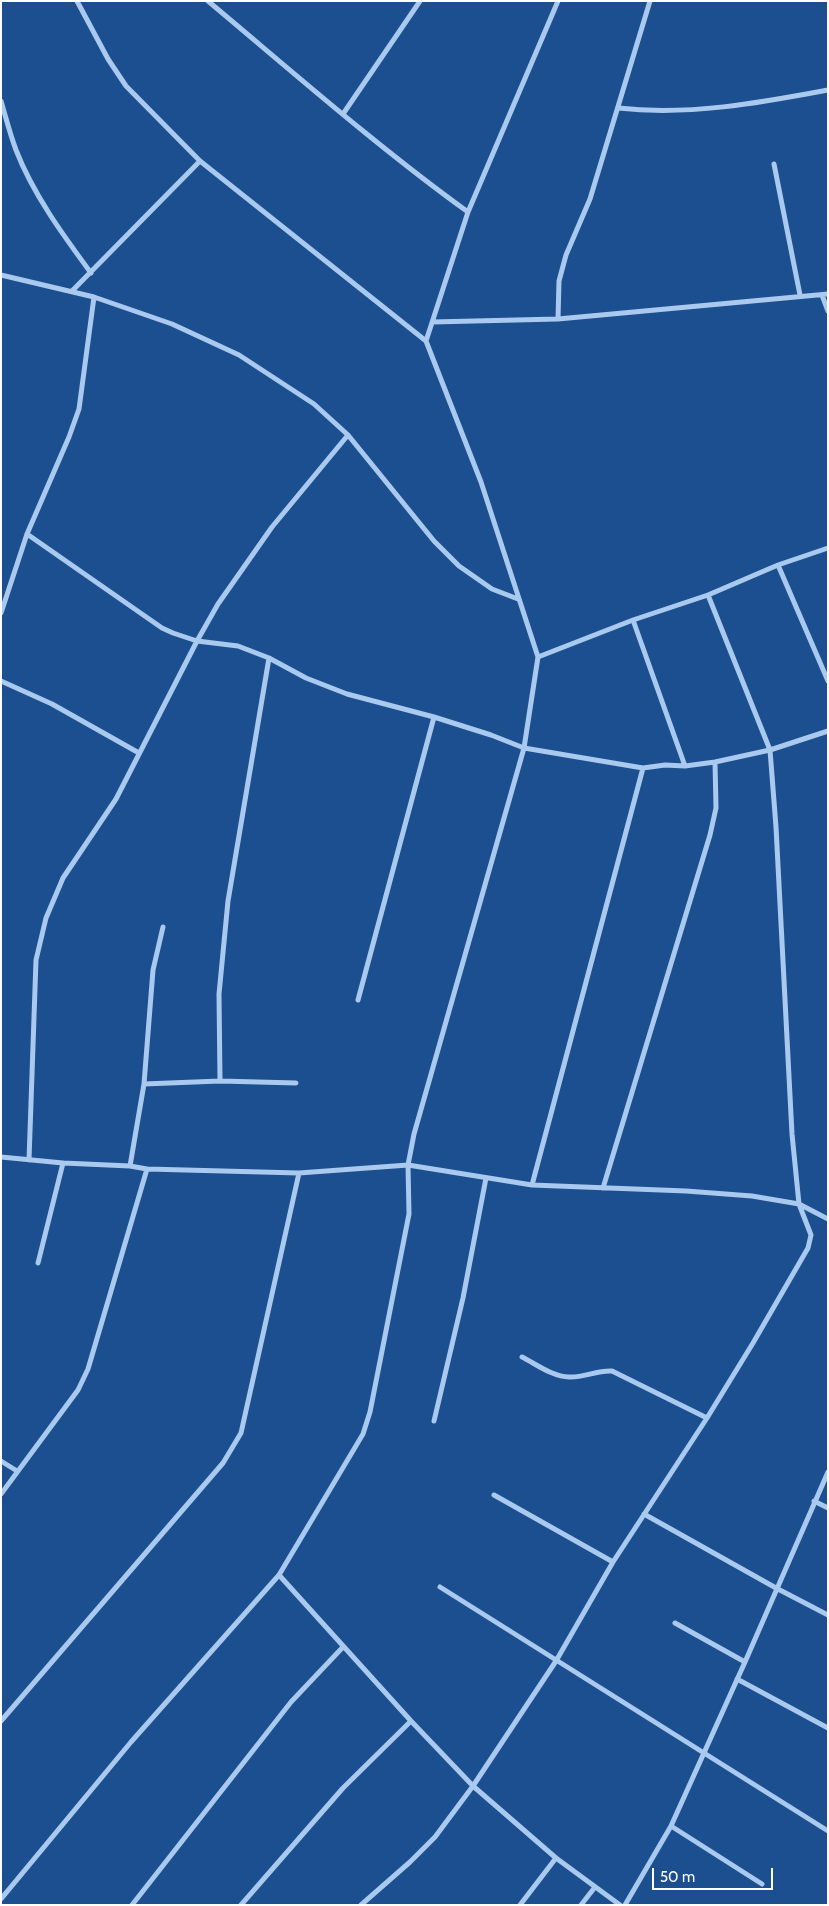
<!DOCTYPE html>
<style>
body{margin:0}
#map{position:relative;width:829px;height:1906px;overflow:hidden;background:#1b4f8f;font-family:Cabin,sans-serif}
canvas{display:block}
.frame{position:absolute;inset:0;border:2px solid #fff;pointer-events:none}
.scale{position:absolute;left:652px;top:1868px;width:121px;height:22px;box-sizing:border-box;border:2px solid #fff;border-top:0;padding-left:6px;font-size:15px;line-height:18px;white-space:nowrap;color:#fff;-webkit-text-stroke:4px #1b4f8f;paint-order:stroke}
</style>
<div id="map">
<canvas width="829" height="1906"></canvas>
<div class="frame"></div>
<div class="scale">50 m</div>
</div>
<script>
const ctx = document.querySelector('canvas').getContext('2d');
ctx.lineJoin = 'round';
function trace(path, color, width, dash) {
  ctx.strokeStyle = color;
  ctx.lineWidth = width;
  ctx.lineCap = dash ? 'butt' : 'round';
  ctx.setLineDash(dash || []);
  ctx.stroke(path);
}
trace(new Path2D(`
 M208 1C294 73 378 147 468 212
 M1 101C6 118 10 134 16 150 33 194 63 235 91 273
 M618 108C688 116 759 103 828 90
 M343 114 420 1
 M774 164 800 295
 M1 275 94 297 172 324 239 355 314 404 348 435 434 541 459 566 492 589 518 599
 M72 291 200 161
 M822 295 828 311
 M558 319 559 281 566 255 590 199 650 1
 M432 322 558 319 828 294
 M426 341 468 212 558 1
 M27 534 162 628 173 633 197 641 238 646 269 658 306 678 347 694 434 717 491 735 524 748 643 768 665 765 685 766 715 762 770 750 828 731
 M778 565 828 681
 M1 613 27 534 69 437 79 409 94 297
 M633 620 685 766
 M538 657 633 620 708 595 778 565 828 548
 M269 658 228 901 219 994 220 1081 296 1083
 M1 681 52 704 139 753
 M358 1000 434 717
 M144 1084 220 1081
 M1 1157 63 1163 130 1166 147 1169 299 1173 408 1165 532 1185 686 1191 752 1196 799 1204 828 1219
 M29 1160 36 960 46 918 63 878 116 799 197 641 218 604 272 527 348 435
 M130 1166 144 1084 153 970 163 927
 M532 1185 643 768
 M603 1188 710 835 716 808 715 762
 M38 1263 63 1163
 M522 1357C536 1364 553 1377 569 1377 583 1378 597 1370 612 1371L707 1418
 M434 1421 463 1298 486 1178
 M1 1461 17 1471
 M1 1494 78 1390 88 1369 147 1169
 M494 1495 613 1562
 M814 1501 828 1508
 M644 1514 776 1588 828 1615
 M279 1575 411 1721 473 1786 556 1858 620 1905
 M440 1587 828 1831
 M675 1623 745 1662
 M737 1679 828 1728
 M1 1721 223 1463 241 1433 299 1173
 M671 1826 762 1884
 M1 1899 131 1742 279 1575 363 1434 370 1412 409 1214 408 1165 414 1134 524 748 538 657 481 482 426 341 200 161 126 86 108 59 77 1
 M132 1905 291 1702 343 1647
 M241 1905 343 1788 411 1721
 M361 1905 410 1862 435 1837 473 1786 556 1661 613 1562 707 1418 753 1343 808 1248 811 1235 799 1204 792 1134 776 827 770 750 708 595
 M520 1905 556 1858
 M581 1905 595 1887
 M625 1905 671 1826 745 1662 828 1472`), '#a9c9ee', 5);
</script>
